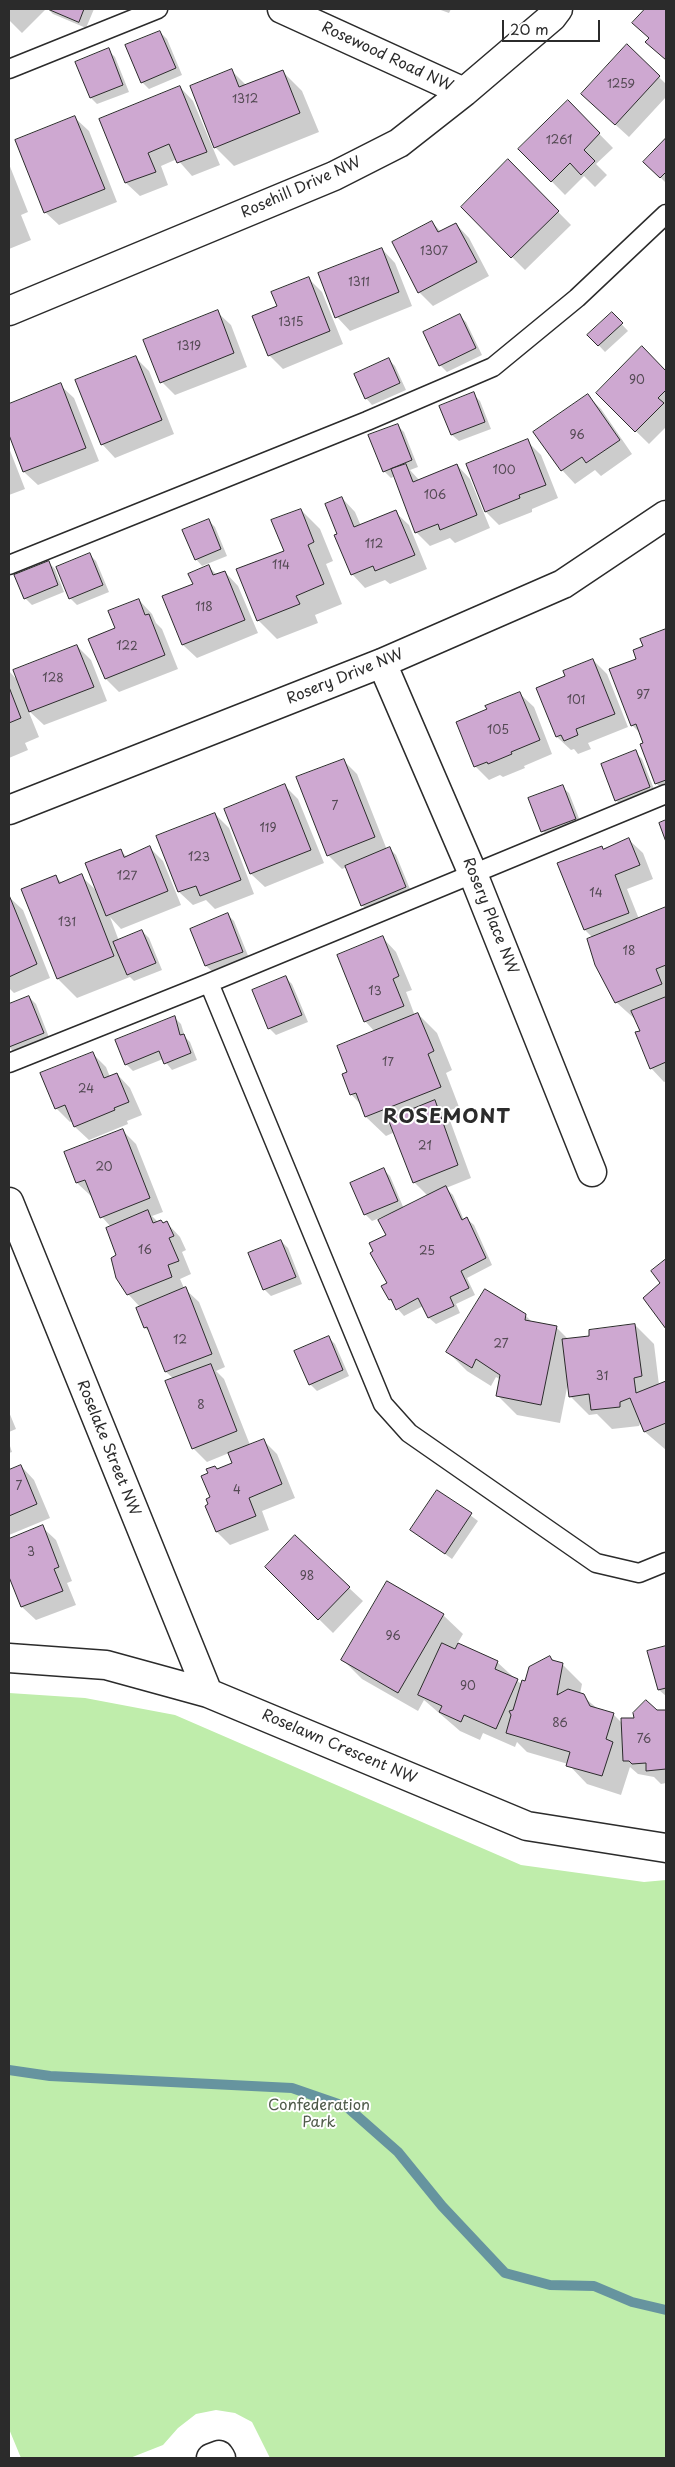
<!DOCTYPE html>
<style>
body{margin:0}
#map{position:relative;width:675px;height:2467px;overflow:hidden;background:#fff;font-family:"Playpen Sans",sans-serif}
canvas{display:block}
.frame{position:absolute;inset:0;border:10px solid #2b2b2b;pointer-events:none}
.scale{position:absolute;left:502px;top:20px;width:98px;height:22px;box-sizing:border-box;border:2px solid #2b2b2b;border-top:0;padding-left:6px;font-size:15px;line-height:18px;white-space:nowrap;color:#2b2b2b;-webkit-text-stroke:4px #fff;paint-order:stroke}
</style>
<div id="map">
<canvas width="675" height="2467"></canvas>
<div class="frame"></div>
<div class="scale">20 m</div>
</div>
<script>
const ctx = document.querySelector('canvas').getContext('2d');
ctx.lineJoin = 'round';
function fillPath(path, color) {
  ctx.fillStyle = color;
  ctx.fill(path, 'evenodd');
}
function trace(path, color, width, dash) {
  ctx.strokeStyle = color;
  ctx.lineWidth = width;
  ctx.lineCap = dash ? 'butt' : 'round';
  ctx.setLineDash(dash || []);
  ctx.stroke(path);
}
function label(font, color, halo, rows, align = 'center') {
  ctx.font = font + ' "Playpen Sans",sans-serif';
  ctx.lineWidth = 4;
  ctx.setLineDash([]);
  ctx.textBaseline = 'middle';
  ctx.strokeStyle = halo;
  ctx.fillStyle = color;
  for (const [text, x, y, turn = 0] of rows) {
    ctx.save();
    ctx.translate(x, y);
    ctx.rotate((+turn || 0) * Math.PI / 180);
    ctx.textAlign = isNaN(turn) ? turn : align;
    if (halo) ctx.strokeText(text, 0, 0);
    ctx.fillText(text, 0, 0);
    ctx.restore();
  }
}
fillPath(new Path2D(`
 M9 1693 85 1698 175 1715 521 1865 644 1882 666 1880V2458H270L252 2422 235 2413 216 2410 196 2414 178 2428 163 2445 130 2458H21L9 2429Z`), '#bfedab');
fillPath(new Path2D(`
 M9 9H46L22 33 9 20Z
 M48 9H94L86 28 53 14Z
 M438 9H451L449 13Z
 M647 9H666V60L650 39 634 23Z
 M160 32 167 39 182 75 149 89 142 82Z
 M627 46 666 84V97L629 137 596 107Z
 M108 50 115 57 129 92 97 104 91 98Z
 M231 70 246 85 283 72 302 91 319 132 234 166 215 147Z
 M180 87 193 101 220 165 192 176 177 159 161 166 168 185 140 196 126 183 100 119Z
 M568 102 613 148 596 164 607 175 595 187 584 176 565 195 520 149Z
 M75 118 89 131 117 202 59 225 45 212Z
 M666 140V183L645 162Z
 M508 161 571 225 525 270 462 207Z
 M9 164 28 212 21 215 31 240 9 249Z
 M432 222 441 232 456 224 469 238 489 276 433 306 419 292Z
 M382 249 395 263 412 306 350 331 337 317Z
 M308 278 322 292 343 344 283 369 269 355 278 307Z
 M217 312 231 325 247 367 175 395 162 382Z
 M612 314 628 331 605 352 589 335Z
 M459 315 466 322 482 355 447 372 440 365Z
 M642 348 666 372V427L649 444 597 393Z
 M135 357 149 371 174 434 115 458 102 444Z
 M389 360 395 366 406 390 372 405 366 398Z
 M60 385 74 398 99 461 38 485 24 472 9 432V405Z
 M473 394 480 401 491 429 459 441 452 435 441 406Z
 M588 396 601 409 632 454 601 476 595 470 575 484 562 470Z
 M397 425 404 432 418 467 410 470 419 480 457 465 470 479 490 528 455 543 450 538 430 546 416 532 395 476 391 478 384 471Z
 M527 441 541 455 558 498 532 509V512L499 525 484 510Z
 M9 448 25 489 9 495Z
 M342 498 355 512 361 526 395 512 409 525 427 569 390 584 385 580 365 588 352 574Z
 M301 510 320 529 333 561 326 564 342 604 315 615 318 623 277 639 258 620Z
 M209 521 215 527 227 556 202 566 196 559Z
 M89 554 96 561 109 592 77 605 70 598Z
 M48 562 55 569 64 592 32 605 25 598Z
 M209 567 217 575 225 572 238 586 258 633 197 658 183 645 194 585Z
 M139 600 152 614 156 623 162 629 178 669 119 692 106 679 116 629Z
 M666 630V793L656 783 641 734 632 725 638 659 644 646 642 640Z
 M77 646 91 660 107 701 44 725 28 710 39 737 25 743 28 750 9 758V671L18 681Z
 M593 660 607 674 628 727 588 743 591 749 578 754 574 749 571 750 557 737 538 688 567 676Z
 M520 694 534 707 552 754 524 766 525 768 503 777 500 775 489 780 475 766 458 722Z
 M635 752 642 759 656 794 623 807 616 800Z
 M343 760 357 774 387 850 390 849 396 855 412 894 369 912 362 905 347 867 342 869 328 855Z
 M285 786 298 799 324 863 265 887 251 874 225 810Z
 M562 787 569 793 582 826 549 838 543 831 530 799Z
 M215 814 229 828 254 894 215 909 206 900 193 905 179 892 158 837Z
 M629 840 643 853 653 879 627 889 639 919 666 908V1081L664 1082 651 1068 637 1021 616 1002 593 938 585 930 602 847 604 850Z
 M150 848 163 861 181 905 121 929 110 917 119 941 142 931 149 938 162 970 134 981 130 977 77 998 58 979 22 890 55 876 62 883 81 876 98 892 120 850 127 857Z
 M9 897 23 910 50 978 14 993 9 988Z
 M228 915 234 921 249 958 213 972 206 966 191 929Z
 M383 938 396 952 412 990 406 992 415 1016 418 1014 437 1033 452 1070 446 1073 459 1107 445 1112 448 1115 471 1178 446 1188 453 1195 464 1220 467 1219 474 1225 492 1265 467 1278 475 1295 456 1304 460 1313 436 1324 429 1318 423 1306 404 1316 390 1300 383 1286 389 1283 387 1236 393 1214 392 1213 372 1221 365 1214 383 1169 390 1176 404 1209 429 1197 414 1182 395 1132 386 1136 366 1117 362 1106 351 1094 349 1073 375 1032 365 1021Z
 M285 977 292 984 308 1022 276 1035 269 1028Z
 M29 997 36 1004 50 1040 15 1053 9 1047V1005Z
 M174 1017 181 1024 185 1037 190 1042 197 1060 172 1070 163 1059 133 1071 126 1064Z
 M92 1053 106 1067 110 1077 117 1074 130 1088 142 1115 127 1121 128 1124 89 1140 75 1127 73 1120 70 1122 56 1108Z
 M122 1130 136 1144 163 1212 152 1216 158 1222 167 1223 180 1237 186 1250 182 1252 191 1274 180 1279 184 1288 199 1302 225 1367 216 1371 224 1379 250 1445 263 1440 277 1454 295 1498 262 1511 269 1530 230 1545 217 1532 209 1505 211 1498 234 1464 229 1453 207 1462 193 1448 174 1379 166 1372 151 1333 145 1328 138 1308 140 1307 128 1294 111 1227 102 1217 93 1195 91 1196 77 1183 65 1153Z
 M281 1241 288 1248 302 1284 271 1296 264 1289 250 1254Z
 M666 1261V1326L645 1298 662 1283 653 1271Z
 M525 1315 533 1323 556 1327 569 1340 591 1337 635 1325 654 1344 659 1385 666 1383V1450L645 1432 641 1421 639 1426 612 1429 597 1414 589 1415 570 1396 568 1383 560 1423 517 1415 498 1396 501 1380 496 1377 491 1386 467 1371 448 1352Z
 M328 1337 335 1344 349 1376 317 1391 310 1384Z
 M9 1412 16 1429 9 1432Z
 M9 1443 12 1452 9 1453Z
 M21 1466 34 1480 50 1518 9 1535V1471Z
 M438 1491 478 1521 452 1559 412 1530Z
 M42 1527 56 1540 72 1581 67 1583 76 1605 36 1620 22 1607 9 1574V1540Z
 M266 1567 349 1588 363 1601 333 1633Z
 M443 1615 463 1634 454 1649 497 1662 522 1685 550 1658 562 1664 582 1684 580 1694 598 1709 614 1715 623 1724 656 1711H666V1783L661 1784 654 1777 638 1774 630 1767 621 1795 587 1784 568 1764 527 1752 517 1742 515 1747 483 1733 480 1740 460 1731 424 1700 418 1711 362 1679 343 1660Z
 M666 1647V1696L659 1690 649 1652Z`), '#0003');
trace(new Path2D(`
 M9 2070 50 2076 292 2088 347 2107 398 2152 442 2206 505 2273 550 2285 594 2286 632 2302 666 2310`), '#66949f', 10);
const building = new Path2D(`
 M48 9H84L79 22Z
 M645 9H666V60L645 42 649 38 632 23Z
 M160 31 176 68 141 83 125 45Z
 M627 44 660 76 615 125 581 94Z
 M109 48 123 85 90 98 75 62Z
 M232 69 239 87 283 70 300 113 214 148 190 86Z
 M180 86 207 152 177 163 169 144 148 153 156 172 125 183 99 119Z
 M568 100 600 133 584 150 595 161 581 175 570 163 551 182 518 149Z
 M75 116 105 189 44 213 15 140Z
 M666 138V172L660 178 643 162Z
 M508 159 559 211 511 258 461 207Z
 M432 221 438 232 456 223 477 262 418 293 392 242Z
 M382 248 399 292 335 318 318 273Z
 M309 277 330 331 268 356 252 316 277 306 271 292Z
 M218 310 234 353 160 383 143 340Z
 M612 312 623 323 598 346 587 335Z
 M460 314 476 348 439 366 423 332Z
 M642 346 666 371V390L658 398 664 403 635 432 596 393Z
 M136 356 162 420 101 445 75 380Z
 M389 358 400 383 365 399 354 374Z
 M61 383 86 448 23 472 9 435V404Z
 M474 392 485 422 451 435 439 406Z
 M588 394 620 440 586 463 582 457 561 471 533 432Z
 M398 424 412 460 383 472 368 435Z
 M528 439 546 485 519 495 520 498 485 512 466 464Z
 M406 464 413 482 457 464 477 515 440 530 438 524 415 533 391 469Z
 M342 497 354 527 396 510 415 555 375 571 373 566 351 575 334 535 337 534 325 504Z
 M301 509 314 542 308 545 324 584 296 596 300 604 257 621 236 569 284 551 271 520Z
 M209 519 221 549 195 560 182 530Z
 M90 553 103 585 69 599 56 567Z
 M49 561 58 585 24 599 14 575Z
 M209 565 213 575 225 571 245 620 182 645 162 596 193 584 188 574Z
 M139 599 145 615 149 614 165 655 105 679 88 639 115 628 108 611Z
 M666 629V780L655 784 640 744 643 743 636 724 631 726 609 669 636 659 633 650 643 646 640 639Z
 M77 645 94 687 29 712 13 670Z
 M593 659 615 714 576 729 578 735 564 741 561 735 556 737 536 688 565 676 563 671Z
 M9 687 21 718 9 723Z
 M520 692 540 740 511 752 512 754 488 764 487 762 474 767 456 722 487 709 485 706Z
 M636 750 650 787 615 801 601 764Z
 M344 759 375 837 327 856 296 777Z
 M285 784 311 850 250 874 224 809Z
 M563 785 576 819 541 832 528 798Z
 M215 813 241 880 200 896 196 886 178 892 156 836Z
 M666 820V842L659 823Z
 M629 838 640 865 615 875 629 913 584 930 557 863 602 846 603 849Z
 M150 846 168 891 106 916 85 863 121 849 124 857Z
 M390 847 406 887 361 906 345 866Z
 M82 874 114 956 57 979 21 889 56 875 59 883Z
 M9 895 37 964 9 977Z
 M666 907V965L656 969 662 984 615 1003 595 965 587 939Z
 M228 913 243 952 205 966 190 929Z
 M142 930 156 963 127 975 113 942Z
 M383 936 399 976 393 979 404 1006 364 1022 337 955Z
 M286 976 302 1015 268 1029 252 990Z
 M29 996 44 1033 9 1047V1004Z
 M666 997V1062L650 1069 635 1032 640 1031 631 1011Z
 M418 1013 434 1051 428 1054 441 1087 365 1117 356 1093 350 1095 342 1074 347 1072 337 1046Z
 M175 1016 180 1035 184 1034 191 1053 164 1064 159 1051 125 1065 115 1040Z
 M93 1052 104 1078 117 1073 129 1102 114 1108 115 1110 74 1127 65 1105 55 1109 40 1073Z
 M435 1100 458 1165 413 1183 388 1119Z
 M123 1129 150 1198 100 1218 85 1180 76 1183 64 1152Z
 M384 1168 398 1201 364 1215 350 1183Z
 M446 1186 462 1220 467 1217 486 1258 461 1271 469 1288 450 1297 454 1306 428 1318 418 1298 396 1310 391 1299 389 1300 381 1286 387 1283 370 1253 373 1251 369 1243 386 1235 378 1220Z
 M148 1210 153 1223 161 1220 163 1223 167 1221 174 1236 169 1238 179 1261 168 1265 172 1277 127 1295 116 1278 111 1258 116 1255 106 1228Z
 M281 1240 296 1277 263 1290 248 1253Z
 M666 1259V1329L643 1298 660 1283 651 1271Z
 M186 1287 212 1354 165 1372 147 1327 144 1328 136 1308Z
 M485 1289 526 1314 525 1320 557 1326 541 1405 496 1396 500 1375 476 1359 472 1368 446 1352Z
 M635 1324 642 1376 634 1378 636 1393 666 1381V1423L644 1432 630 1398 620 1402V1407L591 1410 589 1394 569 1397 562 1339 589 1336V1330Z
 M329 1336 343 1370 309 1385 294 1351Z
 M211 1364 237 1431 192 1449 165 1381Z
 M264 1439 282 1484 249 1498 256 1516 216 1532 205 1506 208 1504 206 1499 210 1497 201 1476 208 1473 206 1469 215 1466 217 1469 232 1463 228 1453Z
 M21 1465 37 1504 9 1516V1470Z
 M437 1490 472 1513 445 1554 410 1530Z
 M43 1525 59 1567 54 1569 63 1591 21 1607 9 1577V1539Z
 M295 1535 350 1587 318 1620 265 1567Z
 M387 1581 444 1614 398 1693 341 1660Z
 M442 1643 455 1649 458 1643 498 1661 495 1669 518 1679 496 1729 464 1715 461 1722 439 1712 442 1706 418 1695Z
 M666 1646V1688L658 1690 647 1651Z
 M550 1656 552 1660 563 1663 557 1695 568 1689 584 1694 590 1706 614 1713 606 1739 613 1742 602 1776 566 1766 570 1752 506 1733 511 1715 509 1711 513 1710 522 1680 525 1681 529 1667Z
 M646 1700 657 1710H666V1769L646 1771V1763L632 1764 629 1761H623L621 1718H634L633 1713Z`);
fillPath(building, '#cea8d1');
trace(building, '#2b2b2b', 1);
const service = new Path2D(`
 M9 69 158 9
 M9 565 367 421 493 367 577 298 666 214
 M209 983 383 1404 409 1433 596 1563 639 1573 666 1562
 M9 1063 209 983 666 794`);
const minor = new Path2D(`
 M282 9 464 92
 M9 311 334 176 399 143 464 92 552 17 558 9
 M382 663 473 874 592 1172
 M9 810 382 663 563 584 666 515
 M9 1202 208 1693
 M9 1658 106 1665 208 1693 527 1826 666 1848
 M211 2458 219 2455 221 2458`);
trace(service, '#2b2b2b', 21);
trace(minor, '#2b2b2b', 31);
trace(service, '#fff', 18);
trace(minor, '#fff', 28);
label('12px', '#544a54', null, [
 ["1259",621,85],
 ["1312",245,100],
 ["1261",559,141],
 ["1307",434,252],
 ["1311",359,283],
 ["1315",291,323],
 ["1319",189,347],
 ["90",637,381],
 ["96",577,436],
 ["100",504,471],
 ["106",435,496],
 ["112",374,545],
 ["114",281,566],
 ["118",204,608],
 ["122",127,647],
 ["128",53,679],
 ["97",643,696],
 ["101",576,701],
 ["105",498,731],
 ["7",335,807],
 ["119",268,829],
 ["123",199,858],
 ["127",127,877],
 ["14",596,894],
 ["131",67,923],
 ["18",629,952],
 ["13",375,992],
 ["17",388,1063],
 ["24",86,1090],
 ["21",425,1147],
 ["20",104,1168],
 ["16",145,1251],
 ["25",427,1252],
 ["12",180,1341],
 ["27",501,1345],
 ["31",602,1377],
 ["8",201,1406],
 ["7",19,1487],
 ["4",237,1491],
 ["3",31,1553],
 ["98",307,1577],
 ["96",393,1637],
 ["90",468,1687],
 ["86",560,1724],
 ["76",644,1740]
]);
label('15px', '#2b2b2b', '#fff', [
 ["Rosewood Road NW",387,57,25],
 ["Rosehill Drive NW",301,188,-24],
 ["Rosery Drive NW",345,677,-22],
 ["Rosery Place NW",490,916,68],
 ["Roselake Street NW",108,1448,68],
 ["Roselawn Crescent NW",339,1747,23]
]);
label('15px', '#505c4b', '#fff', [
 ["Confederation",319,2106],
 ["Park",319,2123]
]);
ctx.letterSpacing = '1px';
label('bold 20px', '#2b2b2b', '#fff', [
 ["ROSEMONT",447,1117]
]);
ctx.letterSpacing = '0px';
</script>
